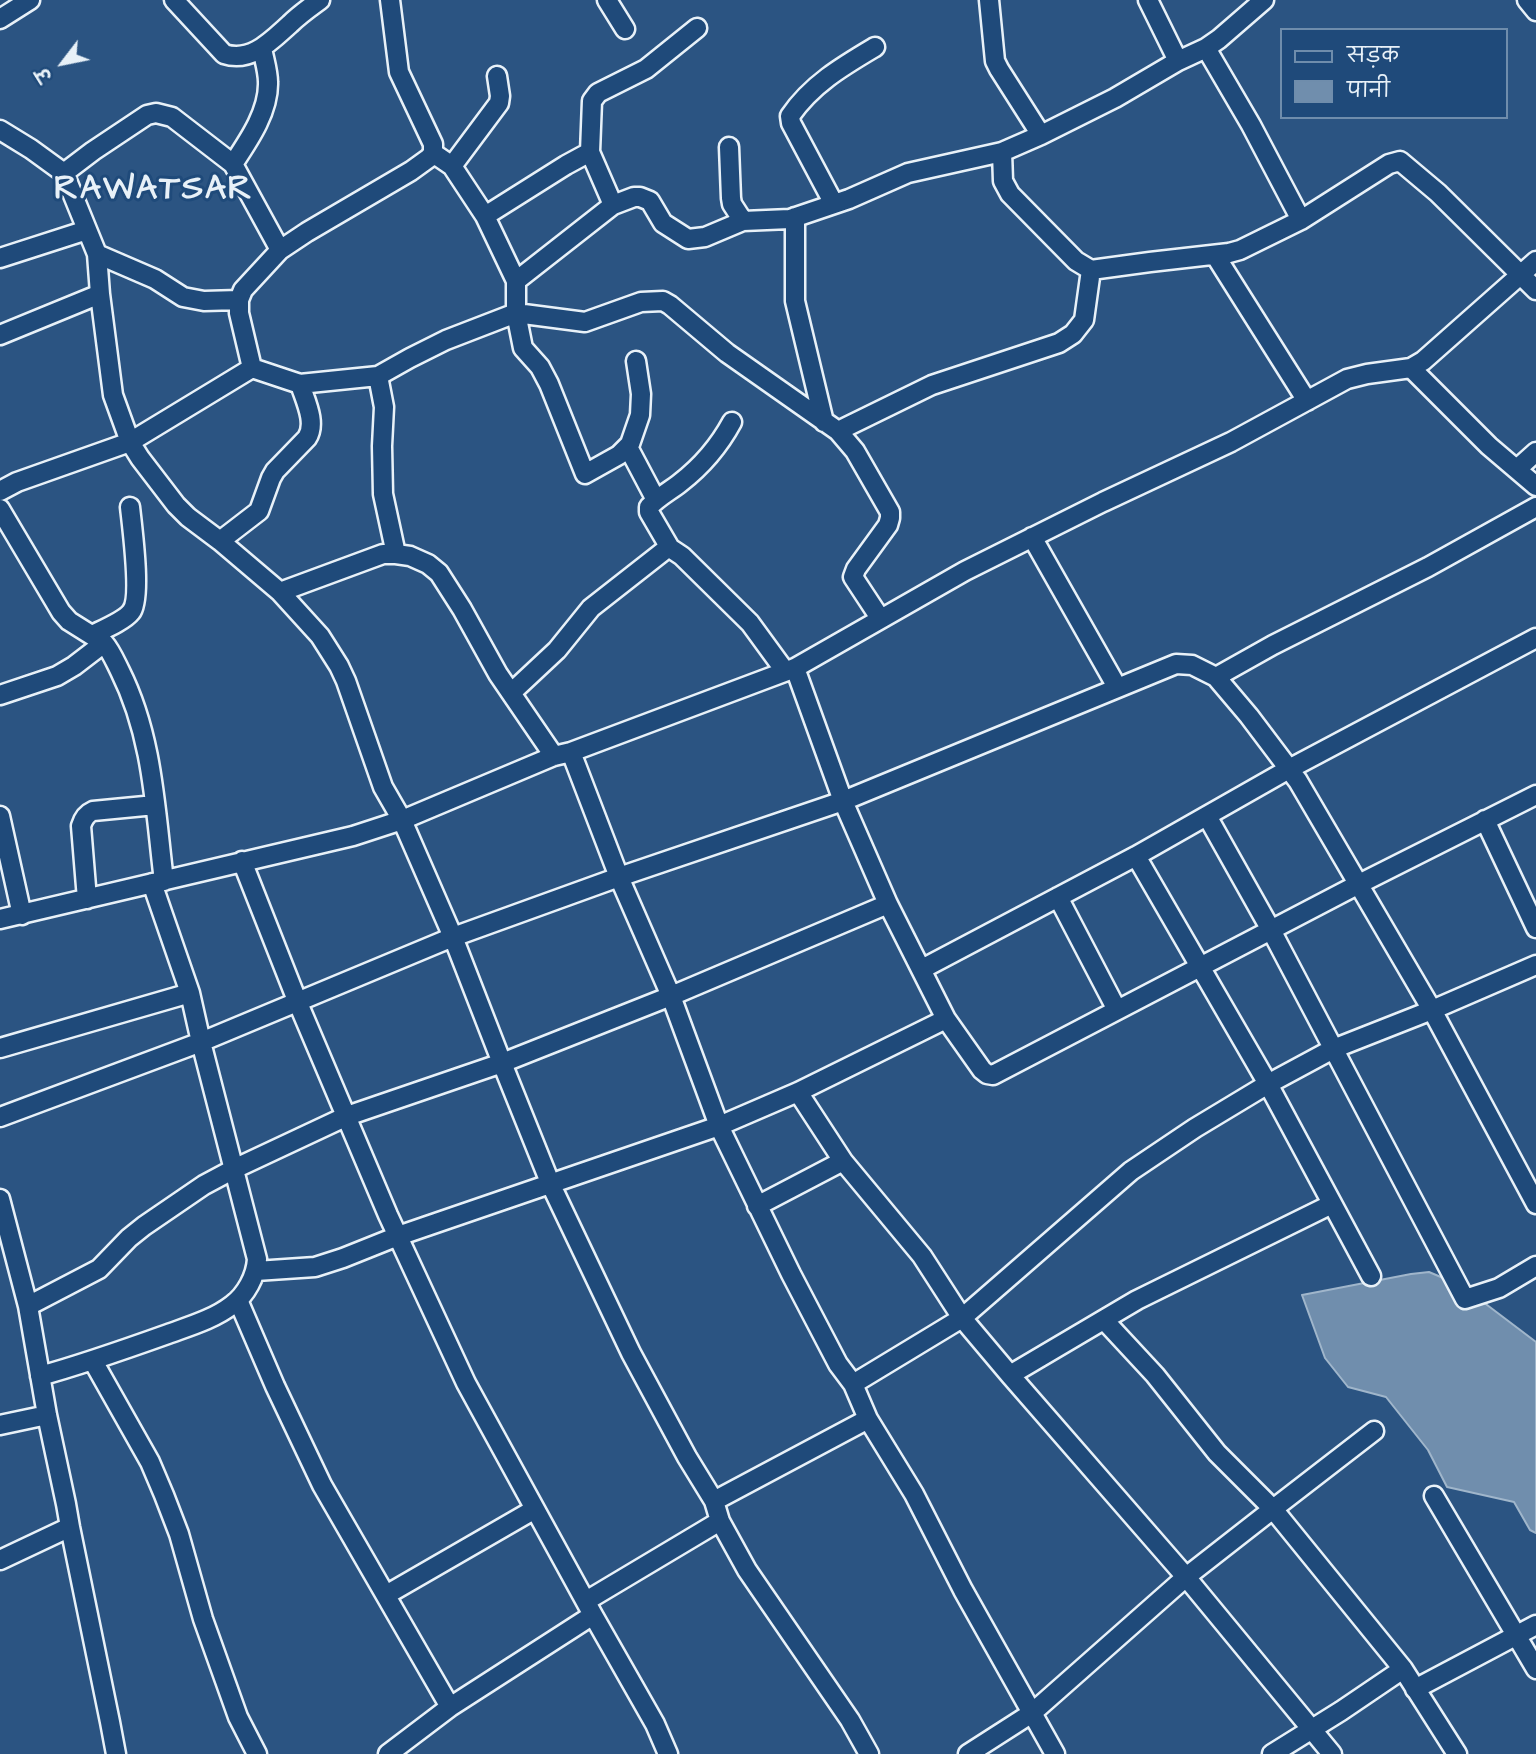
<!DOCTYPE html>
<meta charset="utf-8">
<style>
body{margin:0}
#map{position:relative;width:1536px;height:1754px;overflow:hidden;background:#2b5482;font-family:"Architects Daughter","Playpen Sans Deva",sans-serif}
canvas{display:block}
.legend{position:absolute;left:1280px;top:28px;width:228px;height:91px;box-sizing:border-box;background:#1f4a7a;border:2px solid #6f8dac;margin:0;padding:9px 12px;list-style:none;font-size:21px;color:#e8f1f8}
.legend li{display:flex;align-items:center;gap:14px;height:35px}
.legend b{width:35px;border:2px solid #6f8dac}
.north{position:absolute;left:28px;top:28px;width:70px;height:70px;-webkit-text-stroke:5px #1f4a7a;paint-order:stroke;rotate:238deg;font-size:19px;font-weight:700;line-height:28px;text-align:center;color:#e8f1f8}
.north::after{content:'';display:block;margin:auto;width:24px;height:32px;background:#e8f1f8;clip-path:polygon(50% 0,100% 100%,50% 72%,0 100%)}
</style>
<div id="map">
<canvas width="1536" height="1754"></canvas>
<ul class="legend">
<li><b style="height:9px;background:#1f4a7a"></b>सड़क</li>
<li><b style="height:19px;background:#708ead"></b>पानी</li>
</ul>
<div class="north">उ</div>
</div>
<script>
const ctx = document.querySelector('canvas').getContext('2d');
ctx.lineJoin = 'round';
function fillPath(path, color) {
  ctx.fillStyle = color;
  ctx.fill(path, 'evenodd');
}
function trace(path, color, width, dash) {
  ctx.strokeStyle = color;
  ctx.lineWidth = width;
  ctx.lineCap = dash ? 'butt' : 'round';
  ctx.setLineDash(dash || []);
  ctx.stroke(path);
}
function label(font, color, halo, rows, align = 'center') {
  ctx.font = font + ' "Architects Daughter",sans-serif';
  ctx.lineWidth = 6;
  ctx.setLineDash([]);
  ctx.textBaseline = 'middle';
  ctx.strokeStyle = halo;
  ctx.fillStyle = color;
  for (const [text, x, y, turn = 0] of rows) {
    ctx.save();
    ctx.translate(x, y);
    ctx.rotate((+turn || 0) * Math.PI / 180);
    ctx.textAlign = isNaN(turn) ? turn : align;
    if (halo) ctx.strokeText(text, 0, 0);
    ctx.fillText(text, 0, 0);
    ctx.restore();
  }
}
const water = new Path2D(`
 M1429 1272 1462 1286 1536 1342V1533L1530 1530 1514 1502 1447 1487 1428 1450 1386 1397 1348 1387 1325 1358 1302 1295 1411 1274Z`);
fillPath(water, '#708ead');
trace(water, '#a0b6cb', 2);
const street = new Path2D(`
 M174 0 224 54C251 63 271 41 290 24 299 15 309 8 320 0
 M390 0 399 72 433 144V153
 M607 0 625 29
 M989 0 995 61 999 69 1041 135
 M1148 0 1178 61
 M1527 0 1536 11
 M0 19 30 0
 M1206 48 1251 125 1301 220
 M0 130 31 149 64 173 97 254 100 294 113 395 130 442 140 458 176 505 188 517 220 541 280 592 320 636 339 666 346 681 383 787 402 820 453 937 502 1063 551 1185 631 1353 687 1457 714 1501 720 1521 747 1570 850 1720 869 1754
 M729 147 731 198 732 204 743 221 790 219 849 199 908 173 1002 152 1041 135 1115 98 1178 61 1206 48 1219 39 1264 0
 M1002 152 1003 181 1010 194 1076 261 1091 270 1150 262 1229 253 1240 250 1301 220 1389 164 1400 161 1438 193 1536 290
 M233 164C249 140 269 111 268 82 268 71 264 59 262 48
 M452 166 499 103 500 96 497 76
 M64 173 93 151 147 115 156 113 172 117 233 164 280 250
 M834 204 791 123 790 116C812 84 843 66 875 47
 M613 205 590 152 592 101 598 93 646 69 697 28
 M485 216 566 165 590 152
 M795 217V301L824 422
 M97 254 155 279 183 297 204 301 239 300V313L252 368 300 384 378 376 410 358 446 340 516 313 585 322 641 302 663 301 670 305 727 353 838 431
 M1215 255 1307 401
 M0 258 87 230
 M516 281 613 205 634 197H640L650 201 663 223 688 239 705 237 743 221
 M239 300 243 290 280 250 307 232 411 171 429 158 433 153 452 166 485 216 516 281V313L523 348 540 367 549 384 585 474 619 455 630 444 640 415 641 394 636 361
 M0 335 100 294
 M1411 368 1489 446 1536 486
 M378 376 384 407 382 446 383 494 396 554
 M628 447 656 500
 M1517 469 1536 452
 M0 491 17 482 130 442 252 368
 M0 509 61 612 69 621 104 643
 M1032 537 1117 687
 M220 541 259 511 271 478 275 471 307 438C317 423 305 400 300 384
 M670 548 649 512V507C658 497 670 491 680 483 702 466 719 446 732 422
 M280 592 383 554H396L410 556 428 564 439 573 462 609 498 674 554 756
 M880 618 853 577 856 569 888 525 890 518V512L855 451 838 431 932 385 1059 343 1073 334 1084 320 1091 270
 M92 635C102 630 124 621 131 612 142 599 132 526 130 507
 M795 668 843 801 888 904 946 1019 982 1070 987 1074 993 1075 1359 884 1536 795
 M1216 677 1273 645 1428 567 1536 507
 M511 693 557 650 591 608 665 550 670 548 682 556 750 623 785 671
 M0 695 57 676 74 666 104 643C111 651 115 661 120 671 153 737 155 808 164 881
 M571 752 619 877 671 996 719 1126 791 1274 838 1364 853 1384 868 1419 914 1494 963 1590 1055 1754
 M0 816 22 915
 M1207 816 1271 930 1465 1299 1499 1288 1536 1266
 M1485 820 1536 928
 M1136 856 1268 1084 1371 1276
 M242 861 298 1003 388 1215 466 1383 593 1615 655 1724 668 1754
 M1058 897 1117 1010
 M87 899 81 826C83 819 86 814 93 811L155 805
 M0 919 353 836 402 820 554 756 571 752 795 668 965 571 1103 502 1231 442 1347 379 1367 374 1411 368 1423 361 1536 261
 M922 969 1136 856 1289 769 1536 638
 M0 1048 190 993
 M798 1092 843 1161
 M0 1117 201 1042 453 937 619 877 843 801 1176 664 1192 665 1216 677 1249 716 1298 781 1432 1010 1536 1204
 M0 1199 28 1306 47 1415 66 1504 70 1527 110 1722 116 1754
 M757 1206 843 1161 922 1256 962 1318 1010 1375 1186 1577 1332 1754
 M256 1271 315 1267 343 1258 398 1236 719 1126 798 1092 946 1019
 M238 1300 275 1386 322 1485 450 1707
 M28 1306 99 1269 129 1238 144 1226 204 1185 234 1169 347 1116 502 1063 671 996 888 904
 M1104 1320 1155 1375 1217 1453 1273 1509 1374 1431
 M93 1361 150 1462 164 1495 179 1534 203 1619 238 1717 257 1754
 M1010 1375 1137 1300 1332 1204
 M40 1376C84 1364 126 1349 168 1334 190 1326 214 1319 232 1305 246 1295 256 1276 257 1259L201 1042 190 993 152 883
 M853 1384 962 1318 1131 1171 1195 1128 1268 1084 1333 1049 1432 1010 1536 965
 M0 1425 47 1415
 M1434 1496 1536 1669
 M714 1501 868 1419
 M0 1560 70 1527
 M386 1595 535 1509
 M586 1601 720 1521
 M1415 1689 1536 1625
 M388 1754 450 1707 593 1615
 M968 1754 1032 1713 1186 1577 1273 1509 1403 1669 1457 1754
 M1272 1754 1341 1711 1403 1669`);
trace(street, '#e8f1f8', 23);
trace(street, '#1f4a7a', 18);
ctx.letterSpacing = '2px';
label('bold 33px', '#e8f1f8', '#1f4a7a', [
 ["RAWATSAR",154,191]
]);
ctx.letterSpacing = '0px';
</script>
